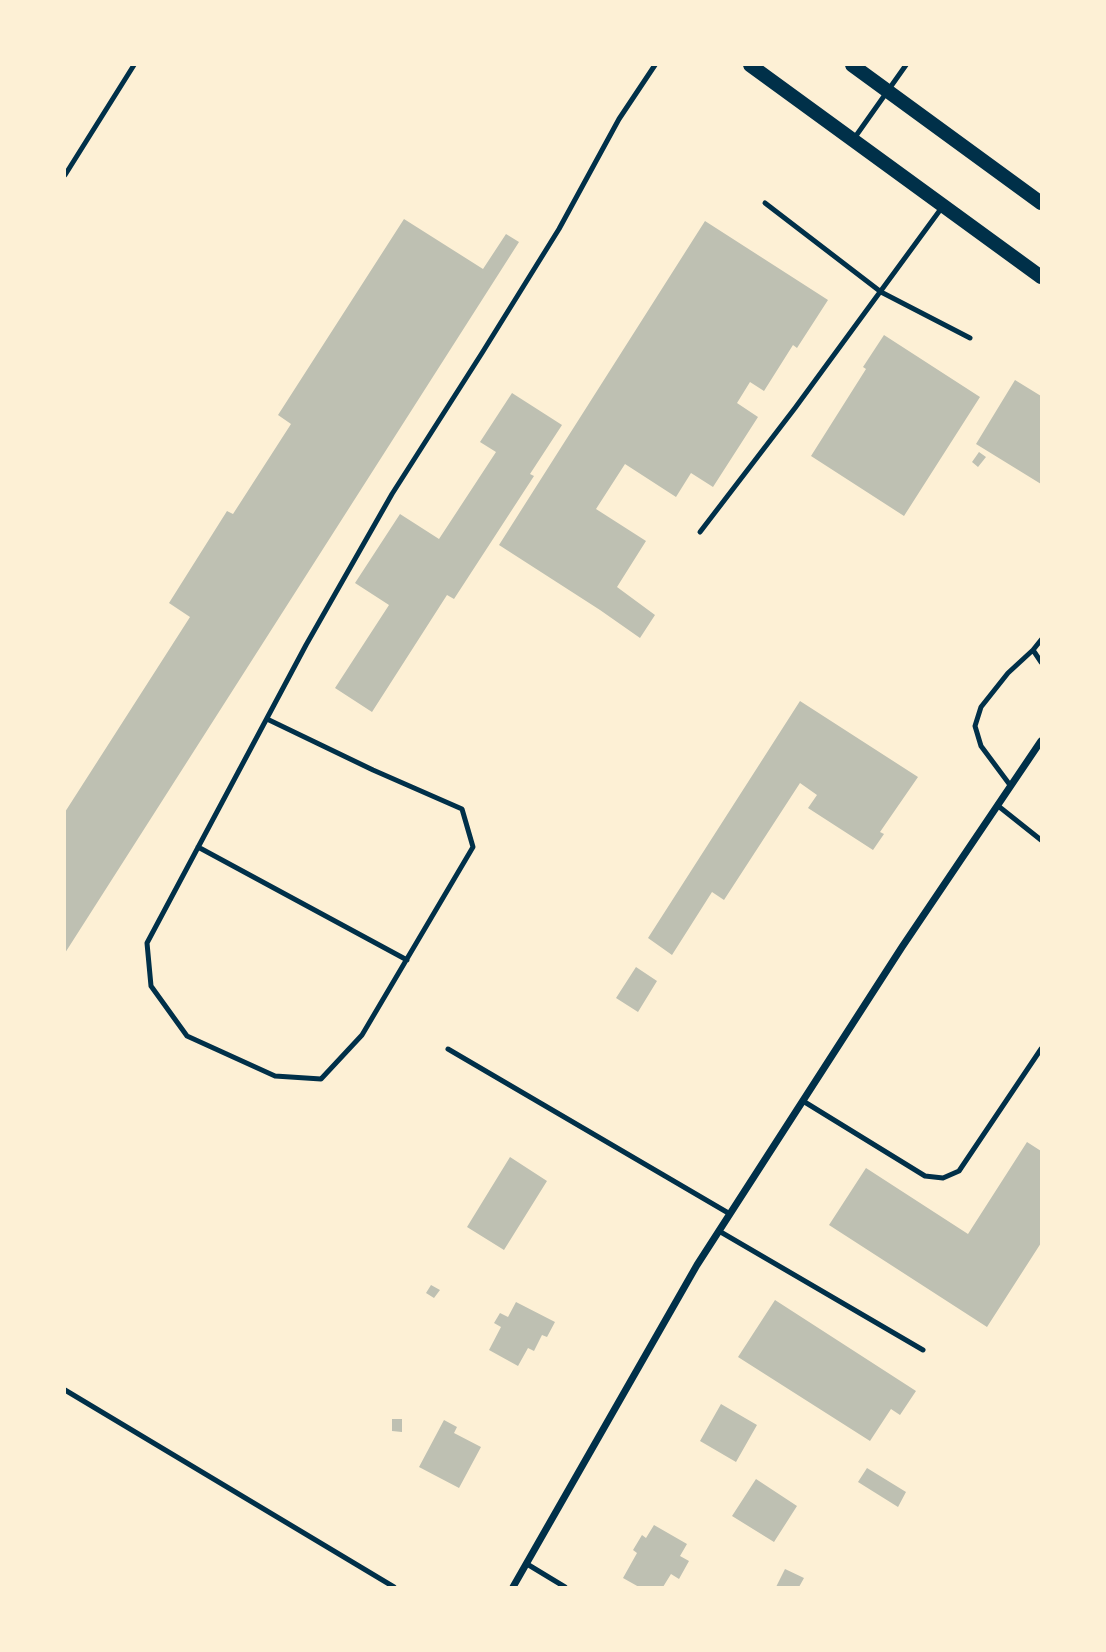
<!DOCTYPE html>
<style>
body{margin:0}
#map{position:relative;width:1106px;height:1652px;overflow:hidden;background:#fdf0d5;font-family:Commissioner,sans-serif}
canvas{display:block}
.frame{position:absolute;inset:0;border:66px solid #fdf0d5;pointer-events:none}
</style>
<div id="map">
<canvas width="1106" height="1652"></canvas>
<div class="frame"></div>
</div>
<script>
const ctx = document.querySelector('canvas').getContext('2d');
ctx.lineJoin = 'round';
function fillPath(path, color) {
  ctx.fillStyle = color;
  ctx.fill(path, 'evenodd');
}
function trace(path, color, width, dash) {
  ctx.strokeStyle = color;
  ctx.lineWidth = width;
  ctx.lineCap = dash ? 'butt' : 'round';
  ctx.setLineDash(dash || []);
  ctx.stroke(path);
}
fillPath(new Path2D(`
 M404 219 483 269 506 234 519 242 65 953V812L190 617 169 603 227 511 233 514 291 424 278 415Z
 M705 221 828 300 797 348 793 345 764 391 750 382 737 403 758 417 713 487 691 473 676 497 625 464 596 509 646 541 617 587 655 615 640 638 600 610 499 545Z
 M884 335 980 397 904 516 811 456 866 369 863 367Z
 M1015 380 1041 396V484L976 444Z
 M512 393 562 425 530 474 534 476 454 599 447 595 372 712 335 688 389 605 355 583 400 514 439 539 496 452 480 442Z
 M979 452 986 457 978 467 972 462Z
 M800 701 918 777 880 832 884 834 873 850 808 808 817 795 800 783 724 900 712 892 672 955 648 938Z
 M636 967 657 981 638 1012 616 998Z
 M1027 1142 1041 1151V1243L987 1327 829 1225 866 1168 968 1234Z
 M510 1157 547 1181 504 1250 467 1227Z
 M431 1285 440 1290 434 1298 426 1293Z
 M775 1300 916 1391 900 1415 891 1409 870 1441 738 1357Z
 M516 1302 555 1322 547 1337 542 1335 534 1351 528 1348 518 1366 489 1350 501 1327 494 1323 500 1313 508 1317Z
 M721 1404 757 1425 736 1462 700 1441Z
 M392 1419H402V1432L392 1431Z
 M444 1420 457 1427 454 1433 481 1447 459 1488 419 1467Z
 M867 1468 906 1492 898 1507 858 1482Z
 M756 1479 797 1506 774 1542 732 1516Z
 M654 1525 687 1544 680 1556 689 1561 679 1579 671 1574 663 1587H639L623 1578 637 1553 633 1550 642 1535 646 1538Z
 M785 1569 804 1578 799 1587H776Z`), '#bec0b2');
trace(new Path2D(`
 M853 140 906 65
 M65 175 134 65
 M765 203 881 292 970 338
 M700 532 795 408 943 206
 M1041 640 1033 650 1041 662
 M267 719 373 770 462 809 473 847 362 1035 321 1079 275 1076 187 1036 151 986 147 943 306 645 392 494 482 353 559 229 619 119 655 65
 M1010 785 981 746 975 726 981 707 1008 673 1033 650
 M997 805 1041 840
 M198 847 407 960
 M448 1049 730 1214
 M803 1101 925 1176 943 1178 959 1171 1041 1049
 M719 1231 923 1350
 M65 1390 394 1587
 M527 1564 565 1587`), '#003049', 5);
trace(new Path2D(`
 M513 1587 697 1265 902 947 1041 741`), '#003049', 7);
trace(new Path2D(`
 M750 65 1041 277
 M852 65 1041 203`), '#003049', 14);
</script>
